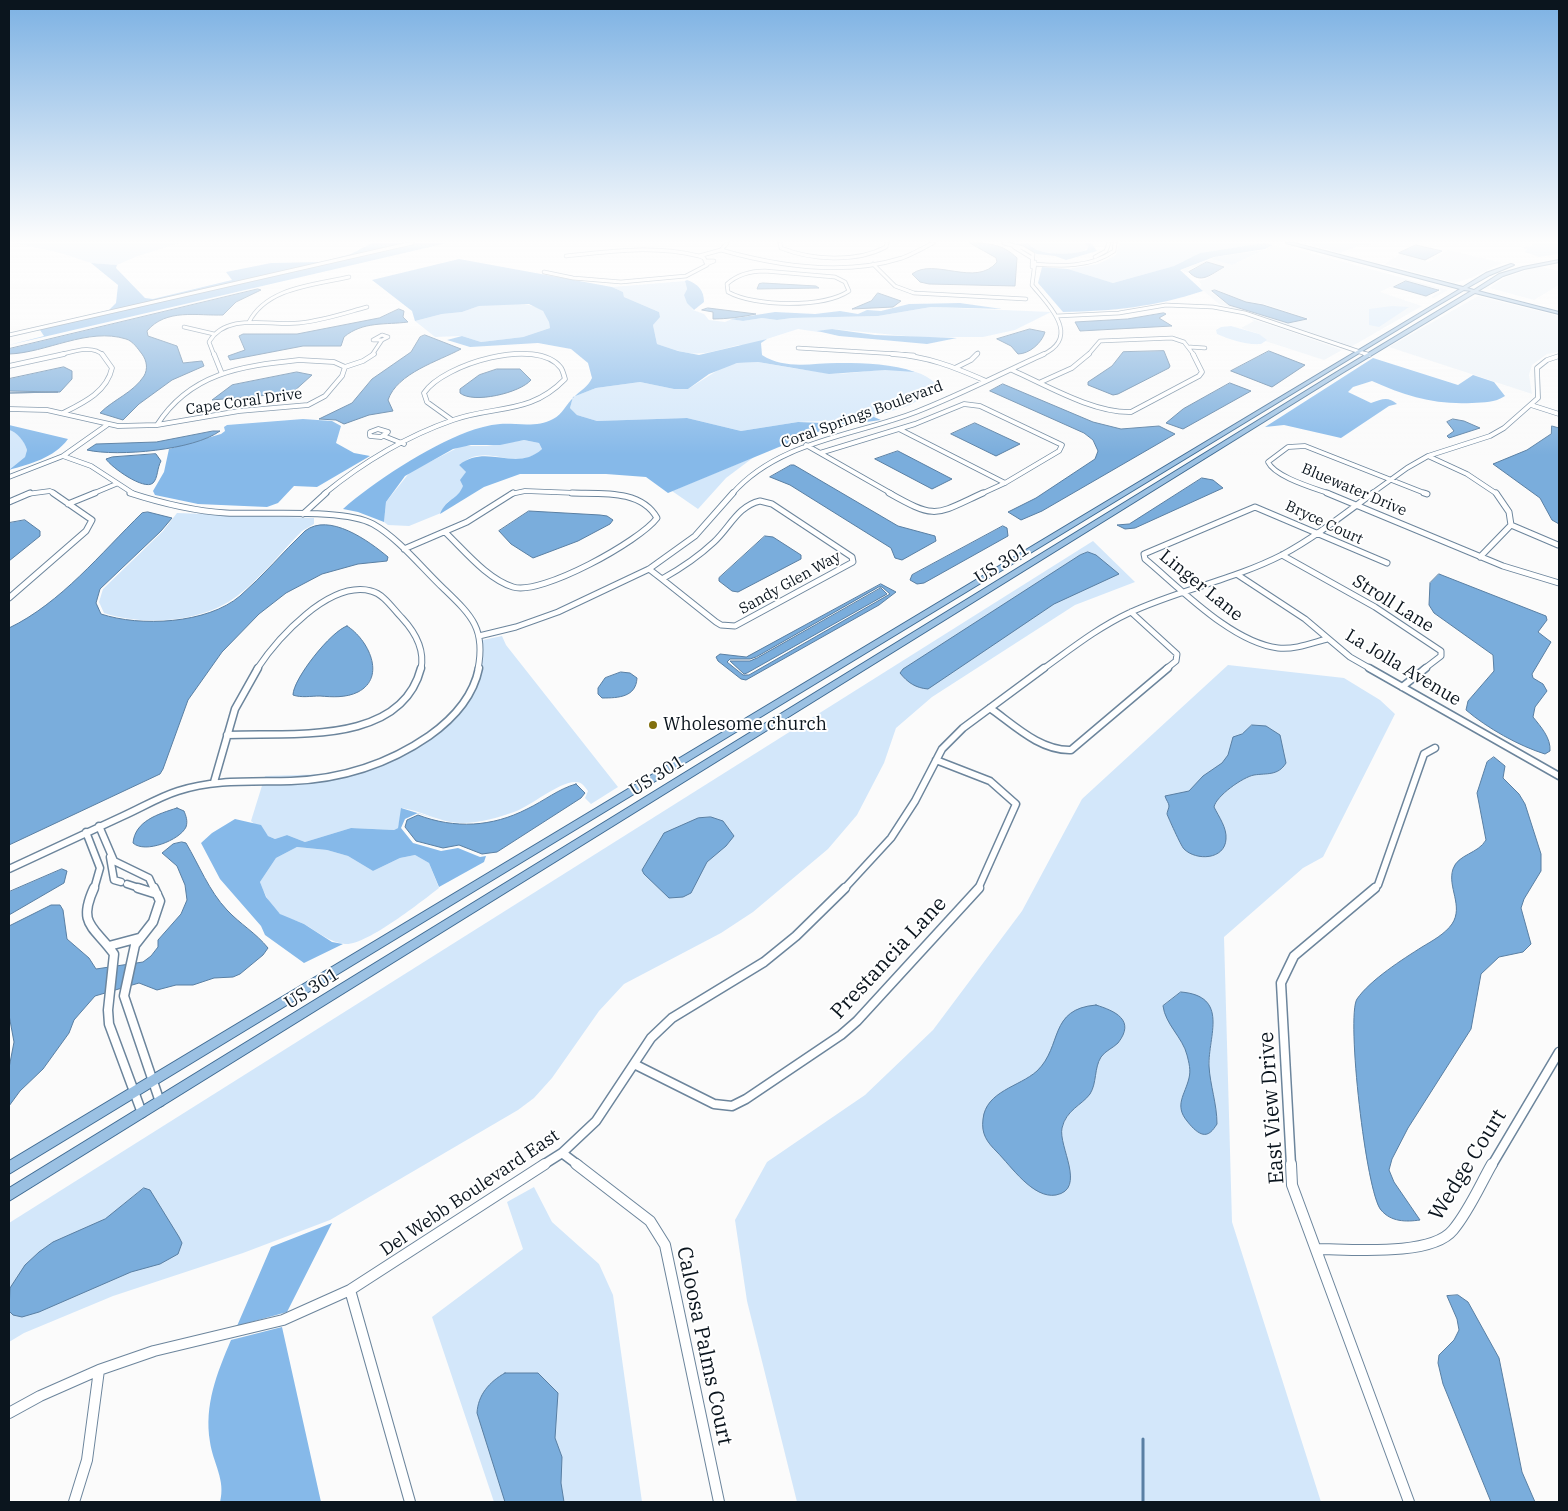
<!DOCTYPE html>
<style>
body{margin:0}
#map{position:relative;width:1568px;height:1511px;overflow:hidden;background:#fbfbfb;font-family:"IBM Plex Serif",serif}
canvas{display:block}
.frame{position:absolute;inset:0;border:10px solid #0b151e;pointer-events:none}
</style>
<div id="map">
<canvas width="1568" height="1511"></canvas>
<div class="frame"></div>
</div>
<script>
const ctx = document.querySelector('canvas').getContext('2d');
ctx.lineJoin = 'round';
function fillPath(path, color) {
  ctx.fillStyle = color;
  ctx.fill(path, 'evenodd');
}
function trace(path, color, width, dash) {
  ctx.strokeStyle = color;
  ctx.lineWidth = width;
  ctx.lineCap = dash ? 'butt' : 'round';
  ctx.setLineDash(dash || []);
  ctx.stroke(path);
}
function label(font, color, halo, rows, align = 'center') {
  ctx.font = font + ' "IBM Plex Serif",serif';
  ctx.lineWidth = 4;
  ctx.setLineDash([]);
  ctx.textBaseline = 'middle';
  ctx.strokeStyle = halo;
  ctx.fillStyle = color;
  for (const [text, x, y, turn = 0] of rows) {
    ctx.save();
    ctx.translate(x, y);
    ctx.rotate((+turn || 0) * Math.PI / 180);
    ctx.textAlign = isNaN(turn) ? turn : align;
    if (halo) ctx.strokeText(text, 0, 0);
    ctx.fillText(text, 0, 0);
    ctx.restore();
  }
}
fillPath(new Path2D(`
 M1274 246 1288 247 1448 290 1434 298 1390 287 1380 292 1422 306 1349 348 1306 331 1219 304 1200 288 1201 284 1199 281 1206 279 1224 267 1206 262 1188 270V273L1181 270 1211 259 1232 265ZM1403 281 1439 289 1441 291 1431 297H1425L1393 287ZM1215 289 1247 302 1264 304 1310 319 1288 323 1228 305 1211 292Z
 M1448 250 1502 263 1471 278 1455 283 1385 264 1400 254 1429 262Z
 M1538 266 1559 271V285L1534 300 1489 288 1504 278Z
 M1478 296 1559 316V352L1547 354 1532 365 1529 375 1532 394 1389 347Z
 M1249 318 1300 335 1342 350 1324 360 1265 341 1259 334 1241 328 1254 321Z`), '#ebf2f8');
fillPath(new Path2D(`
 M15 243H179L135 257 117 265 91 263 61 253Z
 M1028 243H1084L1088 247C1080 259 1036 255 1028 243Z
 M1119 243H1264L1200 253 1174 266 1113 283 1068 269 1098 264 1116 255Z
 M1305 243H1372L1368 246 1360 245 1340 253Z
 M1532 243H1559V254L1539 257 1525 252 1527 249 1522 247 1532 246Z
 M1264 250 1232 265 1211 259 1215 257Z
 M685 281 687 289 684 295 693 310 704 314 709 320 725 322 732 319 743 321 762 318 777 320 792 318 878 316 931 307 1051 312 1015 330 983 337H916L832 329 818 332 798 329 745 346 739 345C700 355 696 358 657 344L653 325 659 312 624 297 623 292 612 287Z
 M496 304C515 304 549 299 550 328L523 337 481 342 462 336 435 337 415 321 442 314 462 312 479 306Z
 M1392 306 1409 307 1379 327 1369 325V309Z
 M1231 326 1259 334 1267 340 1261 344C1245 345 1231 340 1217 334L1216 330 1221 327Z
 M758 362C781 366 804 370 827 373 859 377 909 357 935 383V390L910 405 868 419 798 422 741 431 687 418 597 421 577 415 570 408 573 397 596 388 640 382 674 389H688L723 367 737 363Z
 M9 430C18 432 25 442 27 450L25 457 9 470Z
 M524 440 539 443 542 449C519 470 499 451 477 456 470 457 465 461 459 465L466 472C465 479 464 487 460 493 453 503 448 496 441 513L409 526 388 525 384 522 386 502 410 472 461 446H487Z
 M754 457 726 478 698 509 672 491Z
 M177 513 314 518V524L302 531C281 552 261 578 237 596 202 623 143 626 104 613L99 602 103 589 163 531Z
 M1093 541 1135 582 1075 605 932 697 896 728 884 763 857 815 828 849 753 912 721 933 624 984 599 1011 552 1078 534 1098 518 1110 330 1220 243 1253 113 1296 24 1333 9 1342V1223Z
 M502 636 506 645 618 787 591 804 585 798 588 791C585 787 582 782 576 782 560 781 531 806 514 812 491 820 463 828 439 819 426 815 415 810 402 808L398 828 394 830 351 828 305 842 287 835 275 839 268 836 251 821 265 776 330 774 368 767 409 746 445 723 472 686 480 656 478 641Z
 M1228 665 1344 678 1380 700 1395 714 1323 857 1303 868 1224 937 1232 1222 1321 1502H797L747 1301 735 1220 767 1162 865 1095 933 1030 1022 911 1082 799Z
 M297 847 327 850 348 856 373 871 400 858 415 855 429 863 439 888C422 901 366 946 345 944 329 942 318 932 304 924 297 920 286 919 280 914 270 906 264 893 260 882L276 858Z
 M534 1187 552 1222 599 1264 613 1295 642 1502H494L432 1317 523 1249 507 1202Z`), '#d3e7fa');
fillPath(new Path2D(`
 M372 243H409L9 334 109 310 116 303 118 285 91 263 117 265 116 268 145 298 153 299 232 280 226 272 271 263 321 262 351 254Z
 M414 243H447L9 345 44 336 40 330 9 335Z
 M1028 243C1038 257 1073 255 1087 250L1088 247 1084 243H1091L1097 251 1066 260 1055 256 1037 254 1015 244Z
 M1264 243 1273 245 1265 249 1214 257 1180 270 1203 291C1154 307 1114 311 1063 312L1038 283 1042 267 1068 269 1113 283 1174 266 1200 253Z
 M459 259 612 287 623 292 624 297 659 312 660 317 653 325 657 344 678 351 699 355 767 339 761 343 762 355C787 371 815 362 842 363 866 363 893 364 915 372L885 370 829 374 758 362 737 363 709 374 688 389H674L640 382 596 388 573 397 570 408 577 415 597 421 687 418 741 431 798 422 824 423 874 417 881 420 837 426 808 435 668 493 646 477 606 474H520L484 487 440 514C447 497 457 501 463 486L460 480 466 472 459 465C487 443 516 473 542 449L539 443 524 440 500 445H471L453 449 405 476 386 502 384 522 358 512 343 509C373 482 428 447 467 432 477 428 489 425 500 424 517 423 537 428 553 419 563 414 566 404 574 397 581 390 588 387 592 378L588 363 571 349 538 343 470 347 447 340 462 336 481 342 523 337 550 328 549 322 543 311 529 304 479 306 462 312 442 314 415 321 412 311 372 280Z
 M687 280C698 284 704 290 704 302L694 310 687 303 684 295 687 289 685 281Z
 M960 303 1002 309 931 307 878 316 792 318 777 320 762 318 743 321 730 319 775 312 815 314 840 311 858 314 867 310 881 311 909 304Z
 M832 329 875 335 957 338 927 344 839 336 817 331Z
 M1373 358 1458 385 1473 375 1494 382 1505 396C1494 403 1485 402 1472 403 1435 405 1405 396 1372 381L1353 387 1348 392 1371 403C1382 399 1388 396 1397 404L1389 406 1341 438 1284 425 1265 427Z
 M303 419 332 421 341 426 336 443 354 453 370 456 317 487 294 486 278 503 267 507 198 504 155 495 153 491 164 472 169 449 221 434 225 431 224 427 227 425Z
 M9 425 68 439C54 458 30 464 9 470L25 457 27 450C25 442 17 432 9 430Z
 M401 808 440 820 418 813 405 819 401 828 413 843 441 851 458 848 480 857 486 856 484 862 439 887 429 863 415 855 400 858 373 871 348 856 327 850 297 847 276 858 260 882 266 897 280 914 304 924 332 942 343 944 304 963 265 935 261 926 220 879 201 843 212 833 235 819 261 825 268 836 275 839 287 835 305 842 351 828 394 830 398 828Z
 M332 1223 287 1312 237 1326 271 1247Z
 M282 1327 321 1502H220C226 1480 213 1463 210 1442 204 1405 217 1373 231 1340Z`), '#86b9e9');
const water = new Path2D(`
 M970 243C988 243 1003 244 1017 258L1015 286 929 284 920 282 912 274C934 257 976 288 997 262L996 258Z
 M1416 245 1442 251 1425 260 1399 253Z
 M1207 262 1224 267C1211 274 1201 285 1189 272Z
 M1406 281 1438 290H1439L1426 296 1394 287Z
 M763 283 816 286 819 288 757 289 759 284Z
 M258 289 261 290 236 302 223 315C198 316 166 308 147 331L148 336 177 346 183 363 202 361 204 366 172 380 139 404 123 420 100 413C114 399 133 393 144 376 148 369 147 361 142 354 138 349 133 341 126 339 88 327 46 353 9 354V349Z
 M1215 290 1246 302 1263 305 1307 319 1288 323 1229 305 1212 291Z
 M878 293 901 301 893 307 852 309 871 301Z
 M708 308 756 314C742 317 726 319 713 319V312L702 310Z
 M399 309 404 311 403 317 408 322C386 325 363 321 344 337L341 346H303L230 360 228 356 245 350 239 336 243 334H297L379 318Z
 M1164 313 1166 314 1159 318 1172 326 1080 331 1075 322 1127 319Z
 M1030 329 1045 332C1042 343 1029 354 1018 354L1011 346 997 339Z
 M425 335 461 349C439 361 397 373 388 400L393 411 369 415 344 424 336 420 319 419 352 403 372 379 411 352 420 337Z
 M1164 351 1170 366 1169 368 1118 394 1113 395 1088 385V382L1112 366 1123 352Z
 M1269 351 1305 365 1272 387 1231 371Z
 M64 367 72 371V379L60 392 9 393 58 392 9 391V379Z
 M497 369H520L531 380C520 393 473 404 460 393V389L479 375Z
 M297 372 312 375 292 393 212 400 232 385Z
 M1230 383 1251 391 1183 429 1166 423 1183 409Z
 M1003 384 1093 422 1121 429 1159 426 1175 434 1042 511 1021 520 1008 512 1036 498 1095 459 1098 451 1093 440 1084 433 990 391Z
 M1453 419 1464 421 1480 428 1449 438 1447 436 1454 431 1447 422Z
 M975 423 1020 444 996 456 951 434Z
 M1552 426 1559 428V524L1552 520 1540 498 1493 464 1527 450 1551 434Z
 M213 431H220C194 450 118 457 87 450L96 444 156 442Z
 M898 451 948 477 952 479 932 489 875 459Z
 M156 454 161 461C157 468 158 478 153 483 144 491 111 467 106 459L112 457Z
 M791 465H794L898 526 935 536 936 541 902 560 895 558 891 548 790 485 770 477Z
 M1202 478 1213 480 1223 488 1135 528 1125 529 1117 525 1129 524Z
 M529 511 600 515 607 516 613 520 610 524 578 541 533 558 511 544 499 531Z
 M148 512 172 518 161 531 100 589 96 603 101 614C140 627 207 624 240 596 263 576 283 552 305 531 329 512 369 541 388 557L387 561 358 564 322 574 286 593 259 614 222 652 188 700 163 769 160 774 9 845V628C61 603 101 553 142 513Z
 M25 520 40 531V536L9 561V523Z
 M1003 526 1007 528 1008 536 924 583 917 584 910 580 912 575Z
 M765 536 773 537 801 555V559L738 592 732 591 719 581V578Z
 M1088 552 1096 555 1119 574 1054 604 928 689C916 688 908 683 900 673L903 669 1080 555Z
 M1439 574 1546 616 1547 620 1538 632 1551 642 1532 674 1533 678 1543 684 1547 691 1535 707 1533 717C1541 727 1551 738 1550 751L1545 754C1519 746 1487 728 1466 710L1468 701 1494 671 1493 655 1434 613 1429 605 1430 583Z
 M881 584 896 592 879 605 746 680 741 679 718 661 716 657 720 654 746 657ZM879 587H882L890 594 749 675H743L727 662 730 659H750L756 657Z
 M881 588 887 594 747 673 744 674 730 661H750L757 658Z
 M347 626C368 639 387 677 358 692 346 698 332 697 320 696 311 696 301 698 293 695 293 679 331 631 347 626Z
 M621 672 630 673 637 678C636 697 619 698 602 698L598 694V688L605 678Z
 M1252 725 1266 726 1280 735 1286 763C1278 776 1267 773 1254 775 1243 777 1216 796 1214 807 1219 817 1227 828 1226 839 1225 860 1196 861 1184 849 1181 846 1168 817 1167 814 1167 812 1169 808 1169 806 1169 803 1166 800 1165 796L1189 791 1203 776 1222 763 1228 755 1233 737 1242 734Z
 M1494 757 1505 766 1503 778 1519 794 1525 804 1541 854V871L1524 899 1521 908 1531 944 1523 952 1499 957 1481 974 1471 1029 1408 1128 1392 1159 1389 1170 1394 1182 1420 1220C1406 1222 1391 1222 1381 1210 1366 1193 1346 1016 1357 999 1370 980 1403 959 1422 947 1432 941 1445 934 1452 924 1464 906 1447 887 1453 869 1458 854 1478 854 1486 840L1477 793 1487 762Z
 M576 784 585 793 581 798 497 852 482 854 459 845 443 848 416 841 405 827 407 820 418 815C455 829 492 827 527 809 544 801 558 789 576 784Z
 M177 808 184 811C186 816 188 821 186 827 180 840 145 854 133 843 135 821 158 814 177 808Z
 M711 817 723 821 734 836 726 846 707 862 691 893 683 897 669 898 644 874 642 870 664 833 698 818Z
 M182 842 186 843C199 865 209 891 227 910 240 924 256 933 268 948L263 955 240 974 233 977 214 978 193 985H176L157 990 139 983 95 996 74 1020 69 1033 43 1069 20 1091 9 1106V1068L14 1042 9 1015V926L51 905H60L63 910 67 939 89 958 96 969 143 962 151 956 158 947V940L181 914 187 900 185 885 177 866 162 853 173 844Z
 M62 869 67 871 64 883 9 915V892Z
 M1181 992C1230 996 1208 1036 1209 1066 1210 1085 1217 1104 1217 1124 1213 1130 1209 1136 1202 1134 1196 1132 1191 1126 1187 1121 1174 1105 1185 1095 1189 1078 1191 1070 1189 1063 1187 1055 1183 1038 1165 1024 1163 1006Z
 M1096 1005C1115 1011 1136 1020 1118 1043 1113 1048 1105 1051 1101 1057 1094 1068 1097 1083 1090 1094 1082 1105 1066 1110 1062 1128 1058 1146 1087 1189 1056 1195 1033 1199 1011 1166 997 1152 987 1142 981 1134 983 1119 986 1091 1019 1087 1037 1071 1063 1046 1048 1009 1096 1005Z
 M144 1188 150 1190 179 1237 182 1243 178 1254 160 1264 131 1272 39 1312 22 1317 13 1315 9 1311 10 1288 25 1265 39 1252 53 1242 105 1219Z
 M1458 1295 1468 1302 1499 1358 1522 1472 1535 1502H1491L1443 1384 1438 1363 1439 1355 1454 1340 1459 1330 1457 1319 1447 1296Z
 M505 1373H538L558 1393 555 1438 562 1457 561 1483 564 1502H505L477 1413C478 1395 489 1382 505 1373Z`);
fillPath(water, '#7aaddc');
trace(water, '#597fa3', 1);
trace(new Path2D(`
 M1143 1439V1502`), '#597fa3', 3);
const minorFar5 = new Path2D(`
 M780 243 781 248C811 260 856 263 886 247L887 243
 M1004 243 1023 248 1033 254 1032 267
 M1014 247 1032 258
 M721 250C777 266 845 276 902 258 913 254 923 248 933 243
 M699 256 721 250 727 243
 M1095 257 1106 251 1109 243
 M705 261H714L707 264
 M1035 262 1032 285C1049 306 1082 337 1042 355
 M873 264 895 286 914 293 1026 299
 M1032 264C1061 266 1090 268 1114 251L1115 243
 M765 271 835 277 845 282 849 291C823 308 755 307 728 292L727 284C738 274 751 271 765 271Z
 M544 272 573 278 621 282 686 276 707 265 704 258 699 256C654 245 611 251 566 256
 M1057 316 1119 313 1166 305 1213 307 1245 313 1369 355
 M249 322C267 287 315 285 349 277
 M184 327 214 334
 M9 335 412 243
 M382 335 388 337 382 340H373Z
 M1190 347 1205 348
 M798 348 914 355
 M59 355C72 352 92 344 103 355
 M214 355 209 342C226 312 270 326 299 323 322 321 345 313 367 307
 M372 355 382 340
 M976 355 978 353
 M1088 355 1100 341 1172 338 1184 342 1194 355`);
const minorFar4 = new Path2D(`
 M214 354 222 374
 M892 354C927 356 954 367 986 381
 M1365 354 1369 355
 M299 360 334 362 345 367 342 376 325 396 308 405 239 411 157 425C190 373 241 366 299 360Z
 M9 366 64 354
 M345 367 363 361 374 354
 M955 368 971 360 977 354
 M1012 370C1046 385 1093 413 1131 412L1199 376 1202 372 1193 354
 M1041 382 1072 368 1089 354
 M1531 405 1559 414
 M9 409 47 410 118 426 157 425
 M63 413C83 403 107 392 112 368L102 354
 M378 429 388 432 381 437 370 436V432Z
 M899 429 1005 483
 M384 436 404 444
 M806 445 820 453
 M820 453 892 494
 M820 453 915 424 964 404 980 406 1062 445 1059 451 1005 483 981 494
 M63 456 107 425
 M1428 456 1467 474 1497 494
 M9 477 63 456 91 466 134 494
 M27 494 50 491 55 494
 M92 494 116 484
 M324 494C362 463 407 436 453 420 496 405 530 415 565 379 564 376 563 371 561 368 537 336 443 364 424 393L427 402 452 420
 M511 494 525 491 603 494
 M732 494C778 441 854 436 916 412 960 395 1002 373 1044 354
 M1330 494C1314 488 1275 477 1268 462L1288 447 1305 446 1427 494
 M1371 494 1407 468 1428 456 1490 436 1504 428 1538 398 1537 368 1547 360 1559 356`);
const minorFar3 = new Path2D(`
 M130 493C161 503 193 511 226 513 262 515 345 508 373 524 398 538 422 568 443 588 471 615 486 628 478 669
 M889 493C937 520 935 515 983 493
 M1327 493 1503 566 1559 583
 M1424 493 1427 494
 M760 501 772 504 852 557 853 562 735 626 721 625 716 622 662 579C680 569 698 557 714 542 730 527 738 506 760 501Z
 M9 502 30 493
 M68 504 95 493
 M303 514 326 493
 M1511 525 1558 545
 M445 532C464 550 487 579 513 587 541 596 640 541 657 518 641 489 600 494 572 493
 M404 549 467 522 513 493
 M1282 555 1375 607 1441 651V656L1424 669
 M1480 557 1511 525 1509 512 1496 493
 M649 569 662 579
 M1238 575 1305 619 1350 657 1371 669
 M9 598 86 531 92 520 53 493
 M1131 612 1177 654 1176 661 1166 669
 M479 636 516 627 558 612 649 569 695 536 733 493
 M1327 639C1312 643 1294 650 1278 648 1231 642 1180 588 1145 559L1144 554 1255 507 1387 563
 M257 669C277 639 329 580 371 591 384 594 393 609 402 618 415 632 425 649 421 669
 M1043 669C1071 649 1097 628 1129 613 1178 590 1233 580 1282 555 1314 538 1343 515 1373 493`);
const minorFar2 = new Path2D(`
 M1369 668 1559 776
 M1402 687 1426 668
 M990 708C1014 725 1040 751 1071 750L1168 668
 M227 735C288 732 401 747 421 668
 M936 760 990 781 1016 804 978 889
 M214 782 235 709 258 668
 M99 826 114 861 149 878 154 889
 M86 832 100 868 94 889
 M110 857 114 880 121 882
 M9 869C47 851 85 834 123 816 141 808 159 797 178 791 215 779 252 782 291 781 341 779 387 765 429 736 453 719 473 698 479 668
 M127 884 142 889
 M844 889 891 838 915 801 942 749 963 728 1044 668
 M1373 889 1378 885 1424 754 1435 748`);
const minorFar1 = new Path2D(`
 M94 888C77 925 94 926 114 954L108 1010 109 1024 142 1113
 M138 888 157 894
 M154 888 160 901 153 922 135 945 124 996 160 1102
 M109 946 139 938
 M634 1064 714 1104 732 1106 746 1099 841 1035 857 1021 979 888
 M562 1153 578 1165
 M543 1165 562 1153 596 1121 651 1038 672 1018 764 962 796 936 845 888
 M1291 1165 1281 983 1294 956 1375 888
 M1492 1165 1559 1052`);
const minor = new Path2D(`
 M576 1164 650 1221 665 1245 719 1502
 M1291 1164 1292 1185 1409 1502
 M1316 1249C1350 1249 1431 1257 1453 1230 1469 1211 1480 1185 1492 1164
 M350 1290 410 1502
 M9 1413 40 1396 99 1370 154 1351 283 1320 350 1290 545 1164
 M74 1502 87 1460 99 1370`);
const major = new Path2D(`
 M1286 243H1294L1463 287 1486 273 1511 264 1514 265 1490 275 1467 288 1474 290 1499 274 1523 267 1559 260V262L1524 269 1503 276 1478 291 1559 312V314L1475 293 1344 372 9 1201V1188L1340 370 1471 291 1464 290 1430 310 9 1174V1161L1460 289Z`);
trace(minorFar5, '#6c859c', 4.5);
trace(minorFar4, '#6c859c', 5.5);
trace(minorFar3, '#6c859c', 7);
trace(minorFar2, '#6c859c', 9);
trace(minorFar1, '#6c859c', 11);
trace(minor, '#6c859c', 12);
trace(major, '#3e6a92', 2);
trace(minorFar5, '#fff', 3);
trace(minorFar4, '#fff', 4);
trace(minorFar3, '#fff', 5);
trace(minorFar2, '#fff', 6);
trace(minorFar1, '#fff', 8);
trace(minor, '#fff', 10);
fillPath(major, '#9bc1e3');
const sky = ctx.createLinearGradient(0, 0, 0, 455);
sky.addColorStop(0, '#7cb1e3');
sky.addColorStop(0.53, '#fdfdfd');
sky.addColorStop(1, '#fdfdfd00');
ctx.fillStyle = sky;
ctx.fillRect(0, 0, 1568, 455);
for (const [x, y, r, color] of [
 [653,725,5,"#816f0d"]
]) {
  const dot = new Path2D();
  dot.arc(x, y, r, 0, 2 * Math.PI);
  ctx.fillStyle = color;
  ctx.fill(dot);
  trace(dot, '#fff', 2);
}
label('15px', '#0b151e', '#fff', [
 ["Cape Coral Drive",244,402,-8],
 ["Coral Springs Boulevard",862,415,-20],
 ["Bluewater Drive",1354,490,23],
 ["Bryce Court",1324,523,25],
 ["Sandy Glen Way",790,583,-29]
]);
label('18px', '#0b151e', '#fff', [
 ["US 301",1002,564,-32],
 ["Linger Lane",1201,586,39],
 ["Stroll Lane",1393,604,32],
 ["La Jolla Avenue",1403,668,31],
 ["US 301",657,776,-32],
 ["US 301",312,989,-32],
 ["Del Webb Boulevard East",470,1193,-34]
]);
label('18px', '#0b151e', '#fff', [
 ["Wholesome church",663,725]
], 'left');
label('21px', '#0b151e', '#fff', [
 ["Prestancia Lane",889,958,-47],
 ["East View Drive",1272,1108,-94],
 ["Wedge Court",1468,1165,-58],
 ["Caloosa Palms Court",704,1346,78]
]);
</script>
